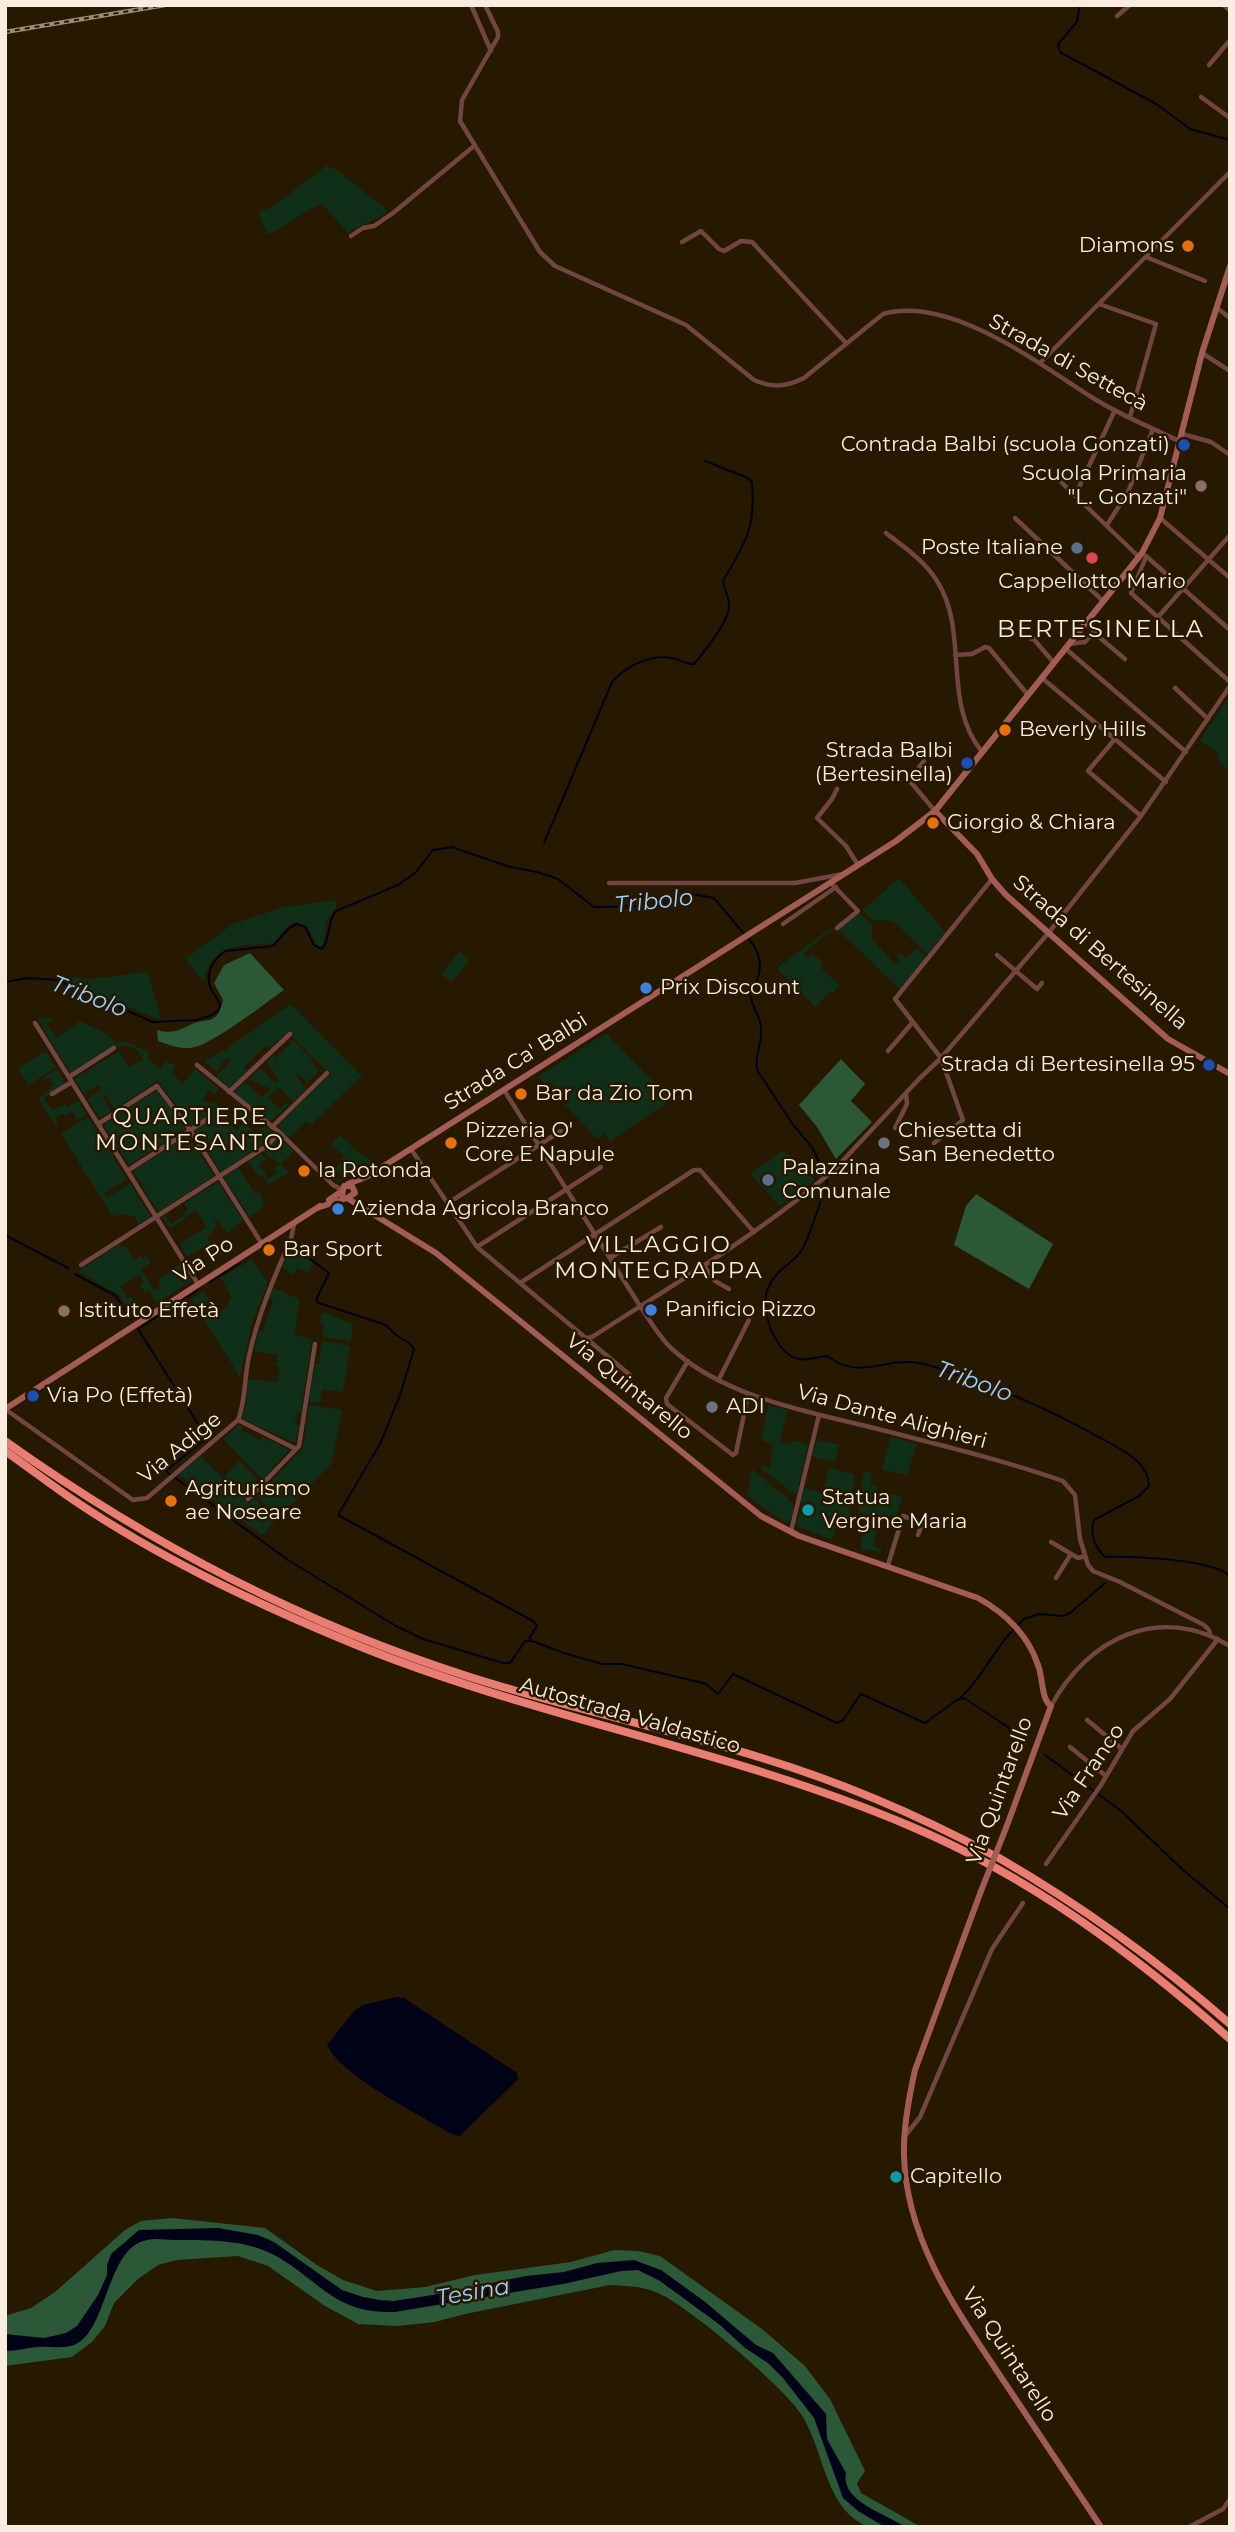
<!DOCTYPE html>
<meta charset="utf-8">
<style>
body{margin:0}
#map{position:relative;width:1235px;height:2532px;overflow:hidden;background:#271800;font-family:Montserrat,sans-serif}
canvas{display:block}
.frame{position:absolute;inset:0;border:7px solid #f8edde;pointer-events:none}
</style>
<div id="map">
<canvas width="1235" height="2532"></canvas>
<div class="frame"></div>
</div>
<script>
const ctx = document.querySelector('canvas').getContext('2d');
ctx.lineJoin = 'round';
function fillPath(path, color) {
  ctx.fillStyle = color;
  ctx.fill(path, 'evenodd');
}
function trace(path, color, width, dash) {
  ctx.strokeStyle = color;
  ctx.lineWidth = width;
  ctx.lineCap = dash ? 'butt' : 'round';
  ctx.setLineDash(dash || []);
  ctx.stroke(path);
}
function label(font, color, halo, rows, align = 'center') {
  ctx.font = font + ' Montserrat,sans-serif';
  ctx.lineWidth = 5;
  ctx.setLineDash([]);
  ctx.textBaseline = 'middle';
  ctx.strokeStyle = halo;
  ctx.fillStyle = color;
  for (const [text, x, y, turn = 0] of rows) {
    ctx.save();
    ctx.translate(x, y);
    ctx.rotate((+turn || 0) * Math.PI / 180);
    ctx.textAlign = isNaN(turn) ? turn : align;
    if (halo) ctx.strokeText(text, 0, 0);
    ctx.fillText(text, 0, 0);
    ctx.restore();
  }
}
fillPath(new Path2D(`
 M326 166 337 170 388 211C374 221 361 224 348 233L321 203 268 235 258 213 275 205Z
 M1230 695V771L1217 759 1219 754 1200 740Z
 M899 878 945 932 928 954 894 922 886 920 874 921 863 910Z
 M336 900V908L327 920 323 945 320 947 317 946 308 927 297 922 290 924 274 943C238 947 214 940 204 981L185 959 233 924 284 907Z
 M859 913 872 925V939L895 964 900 960 897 956 900 953 906 958 916 948 926 957 900 989 837 929Z
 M831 928V930L803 954 808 958 812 953 822 962 821 968 840 985 833 993 831 991 816 1007 777 968Z
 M460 951 470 960 451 982 441 974Z
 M148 972 161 1020 69 984 66 977 89 979Z
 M291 1004 362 1076 311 1125 306 1121 289 1138 279 1128V1124L330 1074 288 1032 269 1049 265 1046 244 1067 247 1071 229 1088 216 1077 230 1061 226 1058 216 1071 204 1061 225 1050Z
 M51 1017 54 1020 46 1023 56 1038 80 1021 109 1035 115 1044 122 1040 149 1052 148 1060 159 1069 165 1062 176 1065 171 1073 183 1083 195 1069 219 1089 215 1094 210 1090 203 1099 210 1105 213 1101 225 1111 221 1117 237 1130 245 1120 233 1110 238 1104 253 1116 246 1125 253 1131 250 1137 257 1142 264 1134 260 1131 264 1125 274 1133 266 1142 221 1172 195 1131 207 1123 204 1118 192 1126 158 1081 115 1109 105 1094 102 1096 111 1111 100 1118 87 1099 101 1089 99 1085 84 1094 74 1079 119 1051 129 1067 143 1059C135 1047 131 1045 116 1047L114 1045 71 1073 53 1046 58 1042 53 1045 38 1019Z
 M606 1033 671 1100 610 1141 604 1134 597 1139 565 1105 569 1101 550 1082 544 1083 539 1076Z
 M294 1040 313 1060 311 1062 319 1071 307 1083 298 1073 296 1075 306 1089 293 1102 279 1088 268 1097 279 1109 286 1102 289 1105 270 1121 236 1095V1090L245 1082 262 1098 271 1089 248 1079 260 1068 275 1083 278 1079 267 1061 273 1055 276 1058Z
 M46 1051 56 1067 29 1085 18 1069Z
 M57 1069 66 1084 44 1098 52 1110 65 1104 68 1107 78 1101 86 1115 77 1120 72 1112 65 1116 63 1113 55 1118 58 1124 56 1126 38 1099 54 1085 49 1078 45 1081 43 1078Z
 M157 1090 185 1129 129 1165 103 1125Z
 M88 1117 127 1179 104 1194 107 1198 130 1183 151 1217 139 1224 133 1215 129 1217C124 1212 119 1214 113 1217L61 1134Z
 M188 1135 214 1176 158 1212 133 1171Z
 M339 1135 363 1156 365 1155 373 1164 338 1182 323 1170 325 1168 339 1180 343 1176 335 1170 344 1156 332 1146 325 1152Z
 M279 1137 293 1151 281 1165 290 1172 269 1185 262 1175 259 1176 248 1162 261 1154 266 1158 259 1165 269 1179 277 1172 274 1168 280 1164 263 1152Z
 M783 1151 802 1163 815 1180 780 1206 750 1174Z
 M238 1168 255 1194 259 1192 265 1202 262 1204 264 1208 251 1216V1220L224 1177Z
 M218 1182 243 1220 227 1234 218 1220 214 1222 217 1227 207 1238 216 1252 221 1249 224 1253 216 1257 208 1245 187 1256 180 1244 207 1227 196 1210 170 1229 162 1217 169 1213 166 1217 171 1224 183 1216V1214L189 1209 183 1204Z
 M120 1244 122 1248 126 1246 134 1260 141 1256 143 1259 146 1256 151 1263 141 1269 154 1290 161 1286 157 1280 180 1264 191 1281 157 1303 149 1290 145 1292 140 1285 144 1282 139 1275 120 1287 127 1298 130 1297 142 1307 147 1304 149 1308 133 1318 119 1295 78 1271Z
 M291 1247 314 1262 308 1272 297 1268 294 1275 282 1267Z
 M252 1259 268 1282 253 1321 240 1377 191 1299 204 1291 220 1315 221 1311 230 1305 228 1301 232 1298 221 1278Z
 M273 1288 299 1299 295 1335 312 1339 301 1413H297L295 1424 299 1425 295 1443 242 1419 246 1407 248 1379 277 1382 280 1367 276 1366 278 1355 254 1351 259 1331H263L273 1300 269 1298Z
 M322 1312 353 1324 351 1341 322 1337 324 1324 320 1323Z
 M322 1341 350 1346 343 1392 322 1389 320 1403 310 1402 309 1399 315 1364H319Z
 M309 1405 342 1410 332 1463 262 1535 178 1474 201 1456 223 1478 239 1461 257 1479 241 1496 249 1503 254 1498 265 1509 267 1506 257 1496 303 1448Z
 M768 1405 788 1410 780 1442 791 1445 792 1440 807 1444 808 1447 797 1493 795 1494 761 1469V1465L770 1467 773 1444 761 1440Z
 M239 1425 243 1427 242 1431 260 1440 263 1437 289 1450 263 1479 223 1439Z
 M891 1436 917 1444 907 1475 882 1470Z
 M817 1440 839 1445 835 1462 815 1458 813 1455Z
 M829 1468 852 1474 855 1477 848 1524 833 1521 837 1524 832 1540 797 1526 804 1488 823 1493Z
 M752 1469 792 1502 794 1506 791 1521 786 1523 747 1496Z
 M864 1471 872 1472 870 1485 877 1486 876 1492 902 1496 896 1517 889 1516 888 1521 879 1520 873 1546 882 1549 880 1553 868 1549 865 1551 861 1549 865 1514 858 1512Z`), '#102f18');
fillPath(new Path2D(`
 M250 953 284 990C265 1003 210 1047 190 1048 179 1049 169 1045 158 1041L157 1030C172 1034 177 1031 190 1025 208 1016 216 1028 223 1000L214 983 224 965Z
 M841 1059 865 1084 851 1101 872 1122 836 1159 817 1127 799 1105Z
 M976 1194 1053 1244 1029 1289 954 1245 966 1206Z
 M172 2218 265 2228 317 2265 343 2280 377 2291 425 2287 475 2275 571 2262 614 2250 638 2251 660 2256 762 2329 805 2366 830 2399 865 2471 857 2483 861 2493 921 2527C907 2527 873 2531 862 2524 824 2503 824 2449 801 2414 783 2386 688 2306 658 2293 643 2286 627 2286 610 2285L465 2314 435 2322 397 2326 358 2324 325 2306 268 2266 238 2256 177 2260 158 2265 138 2279 114 2303 105 2326 92 2342 72 2357 5 2366V2316L31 2308 55 2292 125 2230 141 2221Z`), '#2b5836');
fillPath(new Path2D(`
 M397 1997 404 1998 517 2073 518 2079 460 2136 454 2135C422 2116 342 2077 327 2045L355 2010 363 2005Z
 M218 2228 258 2235 274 2242 342 2290 363 2297 380 2300 394 2301 433 2295 526 2276 564 2272 597 2263 634 2260 661 2270 704 2301 756 2345 773 2353 826 2414 827 2439 846 2473C840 2501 887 2514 905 2527H885L858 2511 843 2498 814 2418 783 2378 768 2363 745 2348 720 2325 660 2281 638 2270 621 2271 563 2284 395 2312C336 2314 323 2284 278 2257 247 2239 209 2240 174 2240 165 2240 156 2238 147 2240 106 2247 108 2332 74 2345 63 2349 49 2346 37 2347 26 2348 16 2351 5 2351V2334L44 2338 66 2333 77 2326 98 2295 107 2275V2265L111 2254 139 2230Z`), '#000318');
trace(new Path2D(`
 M1080 5 1077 22 1058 44 1060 52 1158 105 1190 129 1230 140
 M544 843 612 682C626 666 650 654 672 658 680 660 686 664 694 664 704 652 727 623 729 608 730 598 724 590 723 581 745 542 756 530 752 482L748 478 705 461
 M749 939C759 951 763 965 757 980 754 986 751 989 751 996 751 1006 760 1015 761 1027 763 1042 754 1055 757 1070L794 1126 812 1147 825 1174
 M5 982 28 978 57 980 153 1022 197 1020 210 1016 218 1011 220 1006C219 999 216 997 212 991 204 976 212 959 226 951L273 946 289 928 297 924 305 927 314 945 322 949C331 939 326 923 336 911L398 885 416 872 433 850 452 847 510 867 537 872 558 879 594 907 661 906 692 894 714 898 745 935
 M826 1179 827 1183C819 1204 813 1228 803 1248 795 1263 776 1268 768 1288 759 1308 774 1350 795 1358 803 1362 817 1357 827 1356 860 1381 883 1357 919 1363 933 1365 947 1372 960 1376 1007 1391 1050 1410 1093 1434 1108 1442 1126 1450 1138 1462 1145 1469 1149 1477 1149 1486L1139 1496 1094 1520C1090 1534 1095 1547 1105 1557 1130 1556 1213 1559 1230 1576
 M5 1235 68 1268
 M292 1246 329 1273 316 1300 319 1303 386 1325 395 1334 409 1343 414 1349 400 1395 381 1442 338 1515 533 1621 537 1626 529 1638 532 1640
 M75 1274 116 1296 131 1319
 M210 1282 240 1263
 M198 1290 138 1329 205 1435V1439L167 1470V1472L288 1560 396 1626 423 1639 503 1663H510L525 1641H532L564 1653 602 1664H622L699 1682 706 1684 718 1694 733 1674 837 1723 843 1720 861 1694 925 1723 957 1700 964 1698 1008 1727 1015 1741
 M1017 1626 1024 1619 1039 1614 1063 1616 1070 1613 1105 1583
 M961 1697C982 1678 993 1651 1013 1630
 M1045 1755 1120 1810 1183 1870 1230 1909`), '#000318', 2);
trace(new Path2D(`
 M471 5 491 51
 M485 5 498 32V37L462 100 460 121 540 252 555 266 686 325 754 380C772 388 786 387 804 378L883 314C950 295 1039 364 1093 398 1120 415 1150 427 1179 441
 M1223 5 1230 10
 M1117 16 1130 5
 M1209 65 1230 40
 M1201 97 1230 118
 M351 236 363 228 374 226 393 213 474 146
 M682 242 701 231 719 249 724 251 741 241 752 242 846 343
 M1146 257 1205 281
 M1099 304 1156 324 1130 417
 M1217 308 1230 318
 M1202 353 1230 371
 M1040 363 1230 172
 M1182 434 1211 442 1230 455
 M1061 482 1139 557
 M1075 496 1115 410
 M1015 518 1103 601
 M1160 518 1230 578
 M1107 525 1128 492 1153 429
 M886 533C904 547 925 561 937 581 970 633 941 701 982 752
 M1146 556 1230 630
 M1146 557 1131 593 1230 682
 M1158 617 1230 535
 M1031 639 1032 637 1054 663
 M1070 644 1085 642 1093 632 1125 659
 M1066 649 1186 752
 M955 655 972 654 985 647 989 648 1028 695
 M1042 678 1166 782
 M1175 688 1208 719
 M1115 739 1088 771 1141 816
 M924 761 909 780 935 811
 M837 789 832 799 817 818 846 846 858 865
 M830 882 858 911 837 928
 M609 883H795L843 874
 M783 924 836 887
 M997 955 1037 989 1042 983
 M35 1023 198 1284
 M888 1051 913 1022
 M197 1065 279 1132 333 1185 342 1190
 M69 1077 114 1048
 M504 1090 640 1306C650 1321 659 1337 672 1349 726 1398 810 1412 878 1429 940 1445 1003 1460 1063 1481L1075 1495 1080 1539 1088 1565 1093 1571 1120 1582 1204 1625 1209 1630 1210 1634
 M229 1092 290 1034
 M52 1094 72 1082
 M98 1124 157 1086 190 1130 262 1244
 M272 1127 327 1073
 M895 1128 907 1104 906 1093
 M934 1143 963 1120 941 1058 895 999 992 879
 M411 1149 477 1247 630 1375
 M127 1171 206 1120
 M448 1203 561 1131
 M477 1247 601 1167
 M610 1258 661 1227
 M81 1265 268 1145 279 1132
 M704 1266 715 1281 729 1289
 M520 1283 694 1170H700L754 1232
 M587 1338 592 1337C676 1283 761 1233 836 1168L919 1079 941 1058 1050 931 1141 816 1230 686
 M688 1361 666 1398 667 1404 733 1455 736 1453 748 1395
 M719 1379 749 1320
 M5 1409 133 1500 147 1498 238 1420C246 1400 244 1378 249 1356 258 1315 274 1277 291 1239L294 1224
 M238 1420 296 1449
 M248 1499 299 1446 315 1344
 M791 1531 819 1415
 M1051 1542 1078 1558 1085 1556
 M888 1565 903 1516 923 1522 918 1535
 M1056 1578 1071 1554
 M1051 1706C1088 1638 1159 1603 1230 1646
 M1087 1720 1121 1748
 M1070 1747 1106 1776
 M1046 1864 1101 1785 1133 1731 1170 1699 1218 1639
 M905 2136 920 2117 992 1949 1023 1903
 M1189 2527 1223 2509 1230 2499`), '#714640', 4.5);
trace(new Path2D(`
 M935 811 977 854 992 879 1006 895 1168 1039 1230 1074
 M348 1184 368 1176 896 841 935 811 1142 553 1160 518 1202 353 1230 266
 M342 1195 344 1186H352L355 1193 347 1198
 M329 1200 342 1191
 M317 1208 347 1198 436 1253 761 1516 799 1536 978 1598C1005 1613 1028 1635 1038 1665 1043 1677 1041 1699 1051 1706L1006 1828
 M5 1409 320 1206
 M981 1891 915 2070C909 2097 903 2127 904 2155 906 2244 962 2318 1009 2389 1040 2435 1070 2481 1101 2527`), '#a25c54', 6);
trace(new Path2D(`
 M5 1441C148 1543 303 1624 470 1677 567 1708 666 1728 762 1758 841 1782 918 1815 991 1854
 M5 1451C28 1467 50 1484 72 1499 159 1558 257 1604 354 1644 535 1718 730 1749 910 1826 1029 1876 1134 1954 1230 2039
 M999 1858C1082 1906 1158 1961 1230 2024`), '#ea7d71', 8);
const rail = new Path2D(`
 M5 32 165 5`);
trace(rail, '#998c79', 4.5);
trace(rail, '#271800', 2, [5]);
trace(new Path2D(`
 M981 1891 1006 1828`), '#a25c54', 6);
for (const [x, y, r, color] of [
 [1188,246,7,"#e8710a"],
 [1184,445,7,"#1a4fb4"],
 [1201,486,7,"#8d6e63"],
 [1077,548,7,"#5c6f8a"],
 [1092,558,7,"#e0444e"],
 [1005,730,7,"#e8710a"],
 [967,763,7,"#1a4fb4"],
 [933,823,7,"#e8710a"],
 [646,988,7,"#3f7fe0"],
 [1209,1065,7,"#1a4fb4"],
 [521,1094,7,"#e8710a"],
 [451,1143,7,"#e8710a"],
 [884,1143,7,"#6b7280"],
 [304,1171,7,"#e8710a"],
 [768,1180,7,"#5c6f8a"],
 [338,1209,7,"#3f7fe0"],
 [269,1250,7,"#e8710a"],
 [651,1310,7,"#3f7fe0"],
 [64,1311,7,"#8d6e63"],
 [33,1396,7,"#1a4fb4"],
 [712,1407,7,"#6b7280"],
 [171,1501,7,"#e8710a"],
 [808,1510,7,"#0f9aa8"],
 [896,2177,7,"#0f9aa8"]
]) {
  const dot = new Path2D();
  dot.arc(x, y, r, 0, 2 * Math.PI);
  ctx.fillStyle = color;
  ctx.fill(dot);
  trace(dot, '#271800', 2.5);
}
label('21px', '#f8edde', '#271800', [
 ["Diamons",1174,246,"right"],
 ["Contrada Balbi (scuola Gonzati)",1170,445,"right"],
 ["Scuola Primaria",1187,474,"right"],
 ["\"L. Gonzati\"",1187,498,"right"],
 ["Poste Italiane",1063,548,"right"],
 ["Cappellotto Mario",1092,582,"center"],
 ["Beverly Hills",1019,730],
 ["Strada Balbi",953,751,"right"],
 ["(Bertesinella)",953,775,"right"],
 ["Giorgio & Chiara",947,823],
 ["Prix Discount",660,988],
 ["Strada di Bertesinella 95",1195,1065,"right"],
 ["Bar da Zio Tom",535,1094],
 ["Pizzeria O'",465,1131],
 ["Core E Napule",465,1155],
 ["Chiesetta di",898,1131],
 ["San Benedetto",898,1155],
 ["Palazzina",782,1168],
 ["Comunale",782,1192],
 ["la Rotonda",318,1171],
 ["Azienda Agricola Branco",352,1209],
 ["Bar Sport",283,1250],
 ["Panificio Rizzo",665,1310],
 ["Istituto Effetà",78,1311],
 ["Via Po (Effetà)",47,1396],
 ["ADI",726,1407],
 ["Agriturismo",185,1489],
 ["ae Noseare",185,1513],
 ["Statua",822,1498],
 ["Vergine Maria",822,1522],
 ["Capitello",910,2177]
], 'left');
label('21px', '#f8edde', '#271800', [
 ["Strada di Settecà",1068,363,29],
 ["Strada di Bertesinella",1100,953,41],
 ["Strada Ca' Balbi",516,1062,-32],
 ["Via Po",204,1260,-33],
 ["Via Quintarello",629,1387,39],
 ["Via Dante Alighieri",892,1417,15],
 ["Via Adige",180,1448,-39],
 ["Autostrada Valdastico",630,1716,16],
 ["Via Franco",1089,1772,-56],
 ["Via Quintarello",1000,1791,-70],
 ["Via Quintarello",1009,2355,57]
]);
label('italic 23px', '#9bcffe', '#271800', [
 ["Tribolo",654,902,-6],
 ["Tribolo",89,997,21],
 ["Tribolo",974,1382,20],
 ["Tesina",473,2293,-10]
]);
ctx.letterSpacing = '2px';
label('23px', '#f8edde', '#271800', [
 ["QUARTIERE",190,1117],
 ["MONTESANTO",190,1143],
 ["VILLAGGIO",659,1245],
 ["MONTEGRAPPA",659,1271]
]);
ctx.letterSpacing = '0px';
ctx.letterSpacing = '2px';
label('24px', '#f8edde', '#271800', [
 ["BERTESINELLA",1101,630]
]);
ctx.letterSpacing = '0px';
</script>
